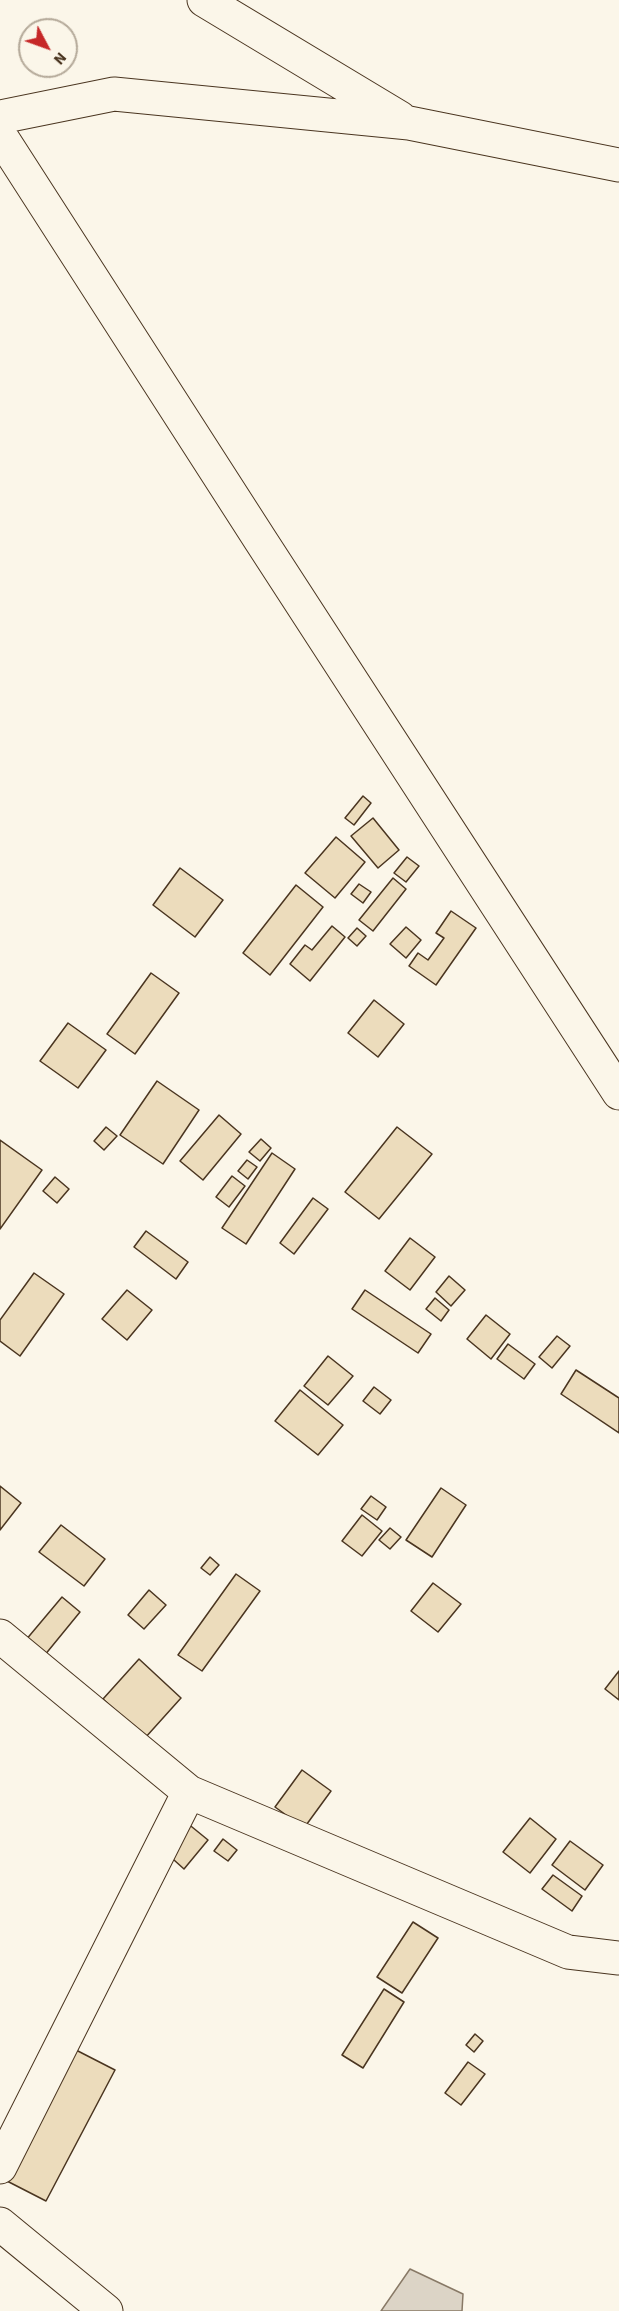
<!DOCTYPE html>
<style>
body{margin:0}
#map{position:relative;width:619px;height:2311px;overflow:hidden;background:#fbf6e9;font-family:"Source Sans 3",sans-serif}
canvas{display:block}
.north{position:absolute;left:18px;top:18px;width:60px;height:60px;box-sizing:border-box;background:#fbf6e9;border:2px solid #b4a999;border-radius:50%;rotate:131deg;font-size:16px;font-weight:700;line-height:24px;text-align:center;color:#4a3520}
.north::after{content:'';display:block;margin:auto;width:21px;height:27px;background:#c62828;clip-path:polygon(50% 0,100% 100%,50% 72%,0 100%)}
</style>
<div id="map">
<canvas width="619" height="2311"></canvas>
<div class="north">N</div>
</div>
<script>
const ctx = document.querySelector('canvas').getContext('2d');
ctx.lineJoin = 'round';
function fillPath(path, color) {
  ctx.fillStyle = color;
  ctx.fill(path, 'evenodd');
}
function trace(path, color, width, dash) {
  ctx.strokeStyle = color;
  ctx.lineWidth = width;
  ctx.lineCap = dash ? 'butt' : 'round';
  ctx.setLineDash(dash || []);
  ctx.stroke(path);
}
const water = new Path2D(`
 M410 2269 463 2294 462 2311H381Z`);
fillPath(water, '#dcd4c6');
trace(water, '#887966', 1.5);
const building = new Path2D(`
 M363 796 371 803 354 825 345 818Z
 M373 818 399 850 378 868 351 836Z
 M336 837 365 862 335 898 305 873Z
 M407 857 419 866 406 882 394 873Z
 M180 868 223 900 195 937 153 905Z
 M393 878 406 889 373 931 359 920Z
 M359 884 371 892 363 903 351 894Z
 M296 885 323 907 270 975 243 953Z
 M451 911 476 928 436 985 409 966 418 953 428 960 444 938 436 933Z
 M332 926 345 937 310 981 290 964 305 945 312 950Z
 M406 927 421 940 406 958 390 944Z
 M357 928 366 936 357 946 348 938Z
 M151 973 179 993 135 1054 107 1034Z
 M374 1000 404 1024 378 1057 348 1033Z
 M68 1023 106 1050 78 1088 40 1061Z
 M157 1081 199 1110 163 1164 120 1135Z
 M219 1115 241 1134 203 1180 180 1161Z
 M106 1127 117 1136 104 1150 94 1141Z
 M397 1127 432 1154 379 1219 345 1192Z
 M261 1139 271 1148 260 1161 249 1152Z
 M0 1140 42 1170 0 1229Z
 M272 1153 295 1169 246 1244 222 1228Z
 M247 1160 257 1167 248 1179 238 1171Z
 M232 1176 245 1186 229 1207 216 1197Z
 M55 1177 69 1189 57 1203 43 1191Z
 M313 1198 328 1209 294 1254 280 1243Z
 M146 1231 188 1262 176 1279 134 1247Z
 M410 1238 435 1257 410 1290 385 1271Z
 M34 1273 64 1294 20 1356 0 1341V1320Z
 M449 1276 465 1290 451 1306 436 1292Z
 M127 1290 152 1310 127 1340 102 1319Z
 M365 1290 431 1334 418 1353 352 1309Z
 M435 1298 449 1310 441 1321 426 1309Z
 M486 1315 510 1334 491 1359 467 1339Z
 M557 1336 570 1346 552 1368 539 1357Z
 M508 1344 535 1364 524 1379 497 1359Z
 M328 1356 353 1376 328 1405 304 1386Z
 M576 1370 619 1398V1433L561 1394Z
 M374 1387 391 1400 380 1414 363 1401Z
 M300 1390 343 1425 318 1455 275 1421Z
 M0 1486 21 1503 0 1530Z
 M441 1488 466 1505 432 1557 406 1540Z
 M371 1496 386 1507 377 1520 361 1509Z
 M362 1515 382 1531 362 1556 342 1541Z
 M61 1525 105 1559 84 1586 39 1552Z
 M390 1528 401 1537 390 1549 379 1540Z
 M210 1557 219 1565 210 1575 201 1568Z
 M236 1574 260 1591 202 1671 178 1655Z
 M433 1583 461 1604 438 1632 411 1611Z
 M149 1590 166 1605 144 1629 128 1615Z
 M62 1597 80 1612 44 1656 25 1641Z
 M139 1659 181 1698 145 1738 103 1699Z
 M619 1671V1700L605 1689Z
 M302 1770 331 1791 304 1828 275 1807Z
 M181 1818 208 1840 184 1869 164 1851Z
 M530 1818 556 1839 530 1873 503 1852Z
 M223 1839 237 1850 228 1861 214 1851Z
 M570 1841 603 1865 585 1890 552 1865Z
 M553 1875 582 1896 572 1911 542 1889Z
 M413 1922 438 1938 402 1993 377 1977Z
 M384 1989 404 2002 363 2068 342 2055Z
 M475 2034 483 2041 474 2052 466 2045Z
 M74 2049 115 2070 46 2201 5 2180Z
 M468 2062 485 2074 461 2105 445 2093Z`);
fillPath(building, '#ecdcbc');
trace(building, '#4a3520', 1.5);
const minor = new Path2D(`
 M204 0 400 118
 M0 117 114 94 409 123 619 165
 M0 135 261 541 619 1093
 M0 1636 189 1792 568 1952 619 1958
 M0 2167 189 1792
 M0 2224 106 2311`);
trace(minor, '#4a3520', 35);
trace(minor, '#fbf6e9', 33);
</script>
